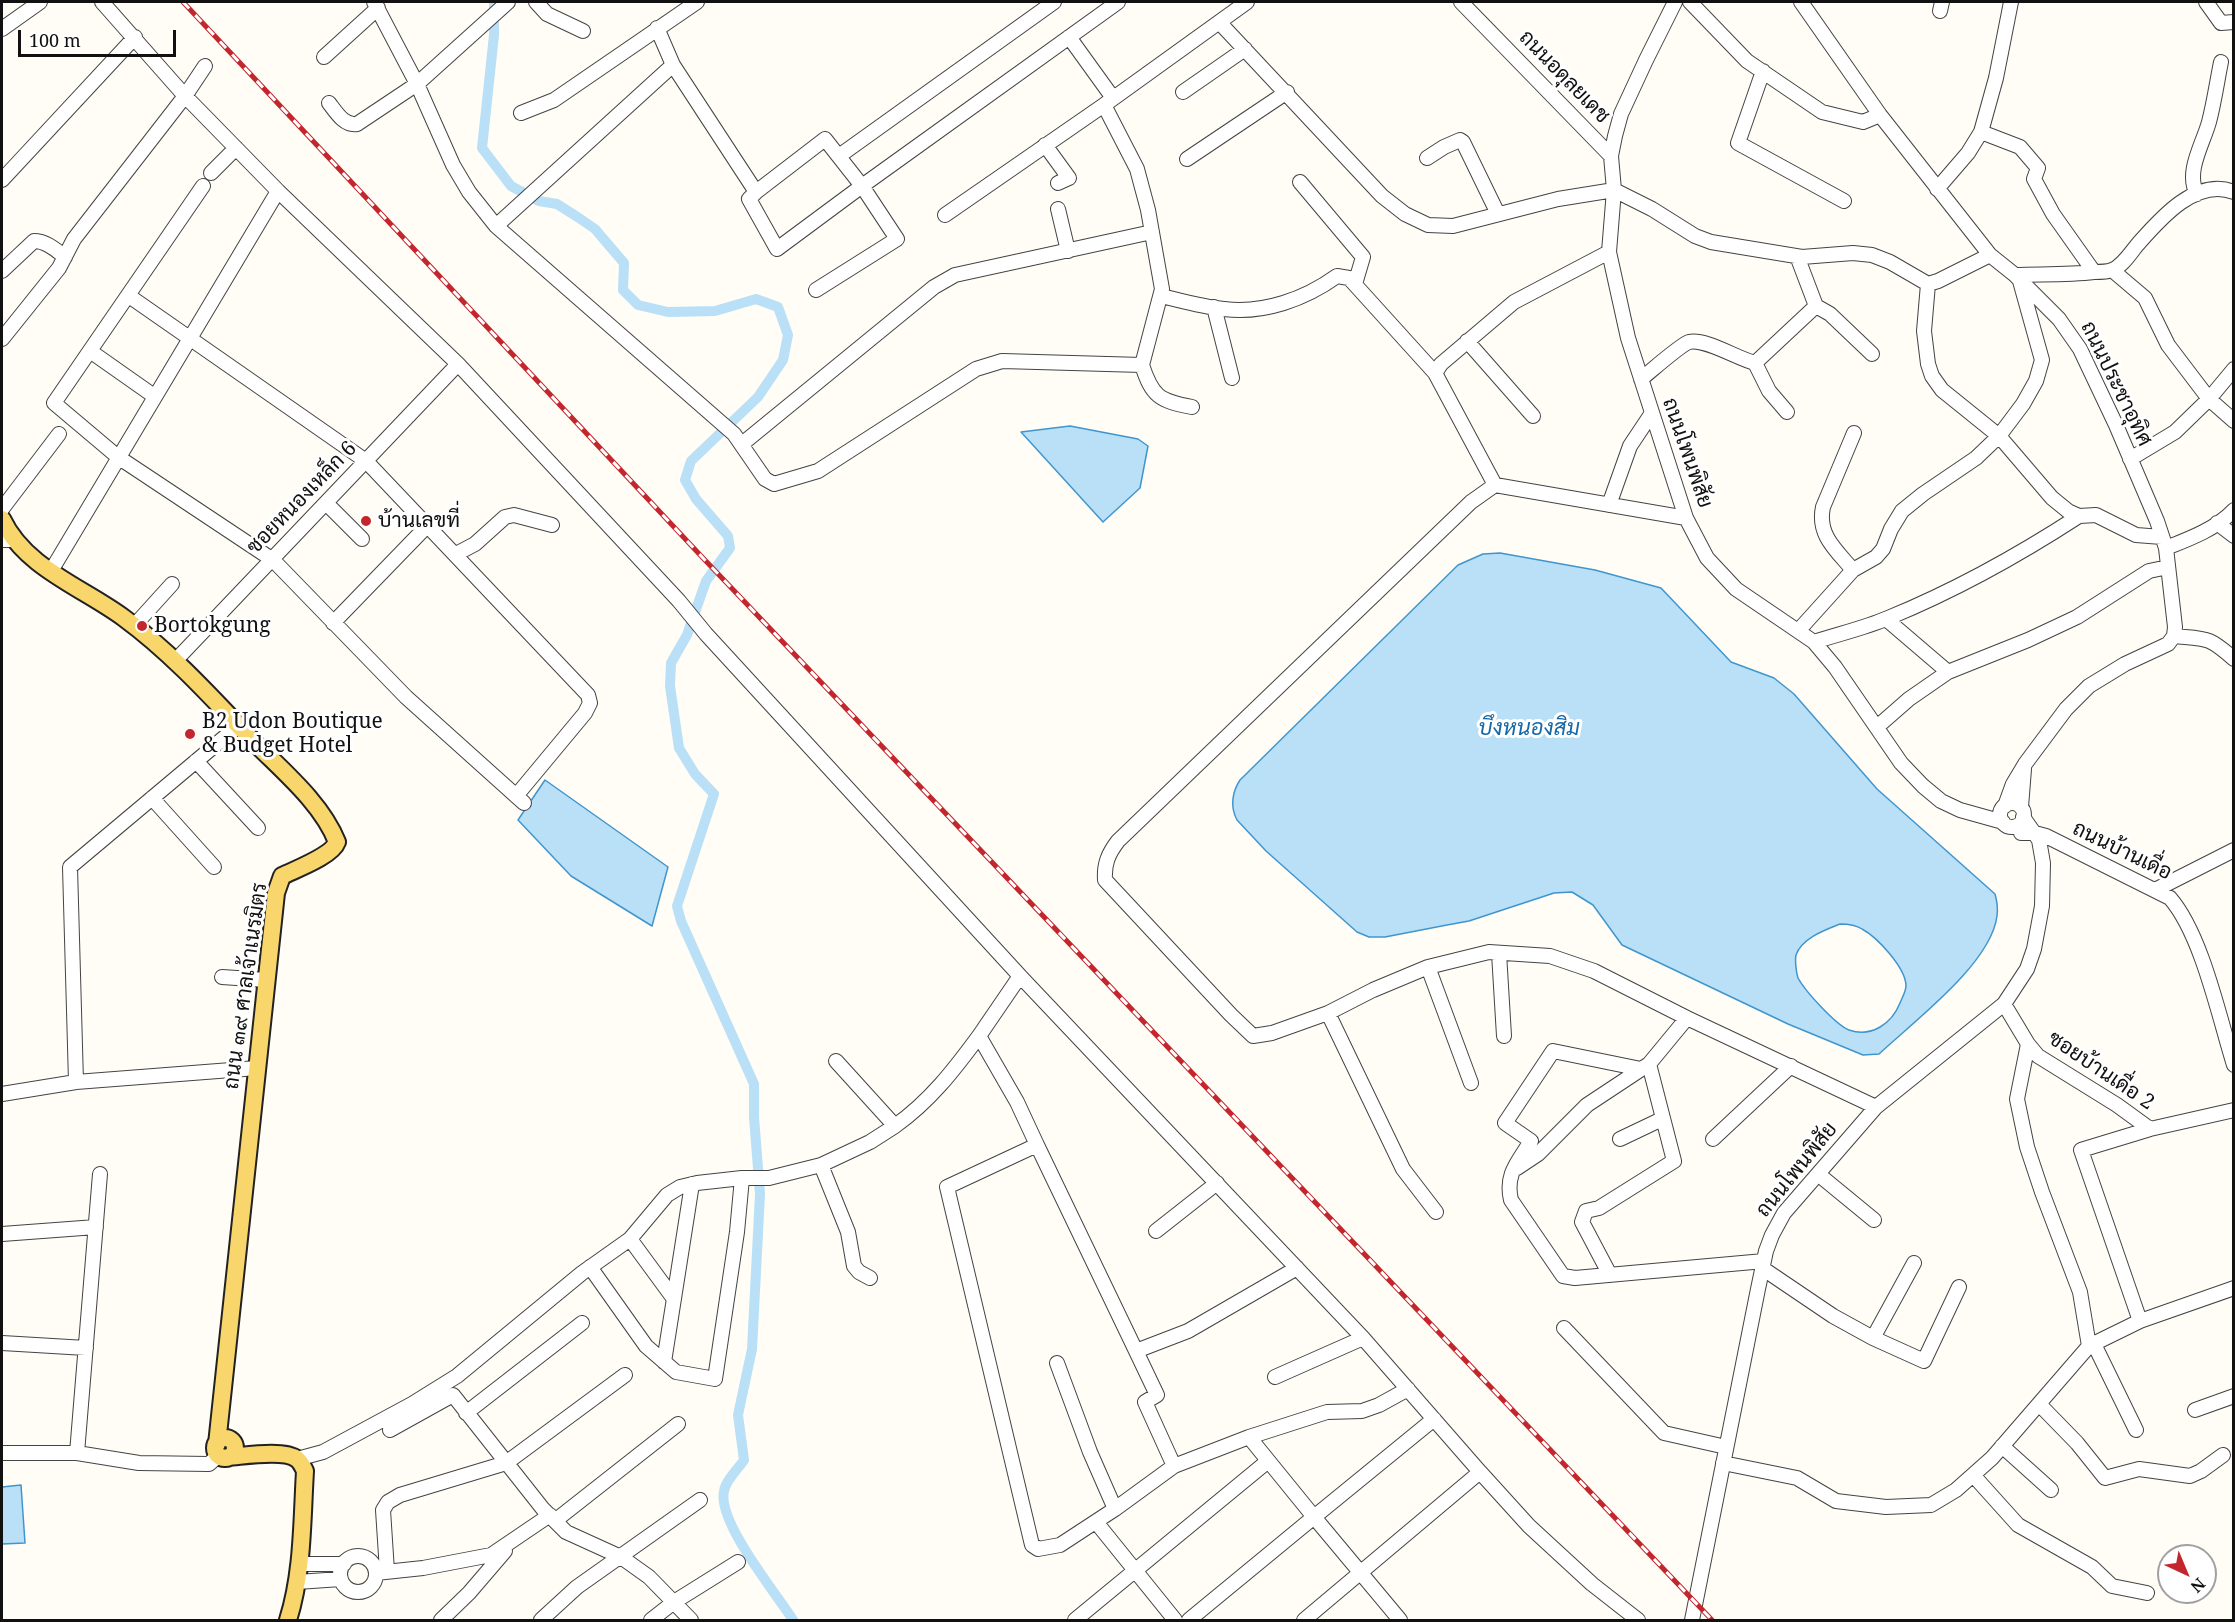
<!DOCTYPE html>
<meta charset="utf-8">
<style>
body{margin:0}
#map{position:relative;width:2235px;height:1622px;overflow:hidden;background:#fffdf5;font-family:"Noto Serif",serif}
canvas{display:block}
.frame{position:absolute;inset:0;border:3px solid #111;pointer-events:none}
.north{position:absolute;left:2157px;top:1544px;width:60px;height:60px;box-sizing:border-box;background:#fff;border:2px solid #a0a0a0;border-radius:50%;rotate:136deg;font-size:16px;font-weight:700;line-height:24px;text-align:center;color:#111}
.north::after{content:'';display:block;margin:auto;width:21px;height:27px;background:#c4262e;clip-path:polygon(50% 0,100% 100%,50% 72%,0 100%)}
.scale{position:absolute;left:18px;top:30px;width:158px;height:27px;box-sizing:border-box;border:3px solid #111;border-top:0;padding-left:8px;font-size:18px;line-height:21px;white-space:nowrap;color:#111;-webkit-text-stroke:4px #fff;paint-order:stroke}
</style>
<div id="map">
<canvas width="2235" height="1622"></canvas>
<div class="frame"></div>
<div class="north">N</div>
<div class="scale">100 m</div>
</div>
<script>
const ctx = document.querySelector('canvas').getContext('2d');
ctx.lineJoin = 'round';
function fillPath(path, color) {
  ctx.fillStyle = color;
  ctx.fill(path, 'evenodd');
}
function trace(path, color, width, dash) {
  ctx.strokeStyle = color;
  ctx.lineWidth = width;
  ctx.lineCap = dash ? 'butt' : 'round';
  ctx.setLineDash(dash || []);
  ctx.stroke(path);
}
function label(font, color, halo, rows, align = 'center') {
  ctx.font = font + ' "Noto Serif",Sarabun,serif';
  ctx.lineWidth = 6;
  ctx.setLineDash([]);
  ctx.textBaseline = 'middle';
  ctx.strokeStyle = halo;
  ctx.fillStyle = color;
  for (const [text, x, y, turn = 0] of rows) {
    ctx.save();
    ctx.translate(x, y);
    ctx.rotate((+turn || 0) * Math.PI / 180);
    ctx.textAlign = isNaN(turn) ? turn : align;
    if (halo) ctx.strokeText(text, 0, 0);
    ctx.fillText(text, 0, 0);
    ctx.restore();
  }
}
const water = new Path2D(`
 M1070 426 1138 439 1148 446 1140 488 1103 522 1021 432Z
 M1500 553 1595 570 1661 588 1731 662 1774 678 1794 694 1877 789 1995 894C1997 901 1998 909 1997 916 1991 964 1913 1022 1879 1054L1863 1055 1788 1024 1622 945 1593 905 1572 892 1554 893 1469 921 1447 925 1385 937H1369L1357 932 1266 851 1237 820C1230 807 1232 792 1240 780L1458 565 1483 554ZM1840 924C1848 924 1856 925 1862 929 1877 937 1906 968 1906 986 1906 991 1902 998 1900 1003 1892 1023 1872 1038 1849 1030 1836 1025 1805 991 1798 978 1796 972 1795 960 1796 955 1802 938 1825 930 1840 924Z
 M545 780 668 867 652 926 571 876 518 820Z
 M21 1485 25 1543 2 1544V1487Z`);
fillPath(water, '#b9e0f7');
trace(water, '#3f96cf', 1.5);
trace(new Path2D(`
 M494 2V35L482 148 511 186 539 201 557 204 579 218 595 229 624 263 623 290 638 305 668 312 715 311 756 299 778 307 788 335 783 360 758 397 691 461 685 480 696 499 728 536 730 548 706 581 687 635 671 663 670 686 679 748 695 774 714 794 677 906 681 921 754 1084V1117L760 1194 752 1349 738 1415 744 1460C738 1469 726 1480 724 1491 717 1522 776 1593 793 1620`), '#b9e0f7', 10);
const minor = new Path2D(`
 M102 2 185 96 278 191 458 364 679 601 706 634 1020 976
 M374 2 417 84 453 165 469 192 496 226 734 434 765 479 774 484 818 471 976 369 1002 361 1142 365
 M536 2 547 14 583 31
 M1461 2 1611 156
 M1675 2 1646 60 1621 114 1615 136 1611 156 1614 190 1609 252 1628 338 1686 518 1707 558 1736 589 1814 642 1835 667 1901 763 1923 786 1941 801 1960 810 2003 822
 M1690 2 1747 61 1822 112 1863 122 1880 115
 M1801 2 1880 115 1990 255 2015 275 2059 319 2080 349 2116 425 2157 521 2166 548 2175 627 2174 636 2168 644 2125 664 2089 686 2066 709 2025 764 2013 784 2005 806
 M2206 2 2221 23 2234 22
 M1940 11 1942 2
 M1219 22 1382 196 1405 214 1428 225 1453 226 1558 199 1614 190 1652 209 1695 236 1711 242 1802 257 1853 253 1872 255 1890 262 1928 284 1938 281 1990 255
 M657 28 673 65 756 192 749 199 777 249 862 186 1118 2
 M2 29 40 2
 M1069 37 1113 98
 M324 57 378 8
 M1763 71 1738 143 1844 201
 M1183 92 1245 49
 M329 103C336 112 344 126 357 124L417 84 508 2
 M521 113 554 100 697 2
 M1981 132 2020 147 2038 168 2034 179 2053 214 2094 272
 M1045 145 1069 178 1058 183
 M839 156 1054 2
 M1427 158 1444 147 1460 140 1463 142 1498 214
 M1187 159 1287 92
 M211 173 236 148
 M2 180 135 37
 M1300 182 1363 257 1355 284
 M203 186 54 403 118 457 273 560 406 697 524 803
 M1937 189 1968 153 1981 132 1996 78 2011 2
 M756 192 825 139 862 186 897 239 816 290
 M2197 194C2185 172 2203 144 2209 122 2214 103 2217 82 2221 62
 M1058 209 1068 251
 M945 215 1104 105
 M496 226 673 65
 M1609 252 1514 302 1441 364 1435 373 1495 485 1686 518
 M2112 270 2145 298 2168 345 2209 399 2234 421
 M2 271 34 241C46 241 56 250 65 257
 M2015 275C2041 274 2068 275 2094 272 2099 272 2107 272 2112 270 2123 266 2131 252 2138 244 2160 219 2196 177 2234 192
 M1928 284 1924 331 1928 364 1932 376 1942 390 1999 436 2052 498 2068 511 2079 516 2096 515 2136 535 2162 537
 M129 296 366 461 588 695 590 703 585 713 516 796
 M1161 296C1182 301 1203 307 1224 309 1264 314 1305 299 1337 276L1349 278 1435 373
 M1816 306 1830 314 1872 354
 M1214 307 1232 378
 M2 339 59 268 74 239 185 96 205 66
 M1467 341 1533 416
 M90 351 154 396
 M1755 363 1769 391 1787 412
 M1142 365 1162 289 1148 210 1137 169 1104 105 1247 2
 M1142 365C1152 396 1159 401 1192 407
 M1641 379C1650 372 1680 345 1689 342 1705 338 1738 359 1755 363L1816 306 1797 256
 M742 444 934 287 955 275 1152 232
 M2130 459 2175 432 2209 399 2234 369
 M1495 485 1471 502 1118 841C1108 854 1104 864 1105 880L1231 1015 1253 1036 1272 1033 1328 1013 1373 990 1428 967 1489 952 1550 956 1594 971 1687 1018 1876 1107
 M326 503 362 539
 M1609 505 1630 446 1652 413
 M2 509 59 434
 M2217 523 2234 536
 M2 540H14
 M2166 548C2189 539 2216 529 2234 510
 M456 554 475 544 505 517 514 515 552 525
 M1853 570C1836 550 1817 535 1823 507L1854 433
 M51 571 278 191
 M1886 619 1948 672
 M333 623 428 525
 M134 626 172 584
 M1798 631 1853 570 1876 557 1883 549 1891 529 1902 511 1923 494 1976 458 1999 436 2023 404 2036 381 2042 360 2020 281
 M2174 636C2207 639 2208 636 2234 659
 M1814 642C1838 634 1865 628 1888 618 1954 591 2019 555 2079 516
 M175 661 458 364
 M1877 727 1909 699 1948 672 2028 640 2077 617 2149 571 2168 567
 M196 761 258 828
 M152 798 214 867
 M2000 815a12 12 0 1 1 24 0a12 12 0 1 1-24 0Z
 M2021 807 2024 769
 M2021 833H2035L2046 836 2170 898C2202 935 2219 1017 2234 1065
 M2155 890 2234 850
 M1499 953 1504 1036
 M1428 967 1471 1083
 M222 977 266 980
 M2004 1004 2028 1044 2038 1056 2117 1105 2150 1129 2234 1110
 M1328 1013 1403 1169 1436 1212
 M836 1061 895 1126C930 1101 954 1070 979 1036
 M1641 1069 1553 1051 1505 1123 1531 1141C1518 1162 1505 1174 1511 1200L1563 1276 1575 1278 1764 1261
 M76 1082 70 867 238 726
 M2 1094 76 1082 257 1068
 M1620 1139 1662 1119
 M1713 1139 1791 1066
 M1037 1145 1017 1102 979 1036 1020 976 1363 1338
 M1517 1168 1538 1154 1587 1105 1649 1064 1687 1018
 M100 1174 77 1453 139 1463 209 1464 219 1455
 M1818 1174 1874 1220
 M1156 1231 1217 1183
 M2 1234 96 1227
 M630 1239 674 1299
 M590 1267 646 1346 676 1372 715 1379 737 1232 742 1178
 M1762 1268 1833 1316 1873 1338 1924 1361 1959 1287
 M1610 1275 1582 1222 1586 1211 1599 1208 1674 1161 1649 1064
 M870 1278 859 1272 854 1266 848 1232 821 1165 870 1142 895 1126
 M2140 1321 2081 1150 2150 1129
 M1564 1328 1664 1433 1726 1447
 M1873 1338 1914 1263
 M2 1343 86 1348
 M2094 1344 2136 1430
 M2089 1346 2140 1321 2234 1288
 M1136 1351 1037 1145 947 1187 1032 1545 1038 1549 1060 1545 1115 1509 1174 1466 1249 1437
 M664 1362 692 1184
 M1057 1363 1090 1452 1115 1509
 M1275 1377 1363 1338 1480 1472
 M1408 1389 1379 1405 1362 1411 1327 1412 1249 1437 1314 1517 1434 1419
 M2039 1404 2077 1443 2105 1478 2139 1469 2190 1476 2201 1471 2223 1455
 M2195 1410 2234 1396
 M466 1413 582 1323
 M390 1430 453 1395 543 1509 566 1532 621 1557 649 1577 691 1620
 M2002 1446 2051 1490
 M2 1453H77
 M297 1459 323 1452 412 1404 457 1376 582 1273 630 1239 667 1195 680 1187 697 1183 742 1178H769L821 1165
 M1723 1463 1797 1478 1836 1501 1886 1507 1931 1505 1956 1490 1992 1458 2089 1346 2080 1292 2042 1192 2027 1147 2017 1099 2028 1044
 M1174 1466 1145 1402 1157 1395 1136 1351 1188 1331 1297 1268
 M1973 1475 2018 1525 2092 1567 2112 1586 2147 1593
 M556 1520 678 1424
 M1096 1522 1175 1620
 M340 1574a18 18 0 1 1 36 0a18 18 0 1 1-36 0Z
 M299 1564H344
 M387 1571 383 1510 388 1502 400 1495 506 1463 625 1375
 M376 1573 423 1568 491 1555 550 1515
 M297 1582 341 1579
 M441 1620 469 1593 505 1551
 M541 1620 577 1587 700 1500
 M651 1620 674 1602 738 1562
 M1075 1620 1268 1461
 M1189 1620 1314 1517 1400 1620
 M1304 1620 1480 1472 1529 1526 1592 1584 1638 1620
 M1692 1620 1758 1289 1766 1251 1772 1235 1784 1213 1876 1107 2004 1004 2027 969 2034 949 2042 906 2043 863 2039 840 2023 817`);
const major = new Path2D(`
 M2 519C25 568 82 587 124 618 173 654 214 700 256 744 285 773 322 804 337 842 332 856 296 869 282 876L276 893 217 1444
 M215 1448a10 10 0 1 1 20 0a10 10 0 1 1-20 0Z
 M228 1457C244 1456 284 1449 297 1459 301 1462 303 1467 305 1471 302 1520 303 1573 288 1620`);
trace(minor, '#444', 16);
trace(major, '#222', 20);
trace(minor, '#fff', 14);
trace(major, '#f9d66b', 16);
const rail = new Path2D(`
 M183 2 703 558 1712 1620`);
trace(rail, '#c4262e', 5);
trace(rail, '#fff', 3, [9]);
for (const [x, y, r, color] of [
 [366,521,6,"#c4262e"],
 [142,626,6,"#c4262e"],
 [190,734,6,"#c4262e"]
]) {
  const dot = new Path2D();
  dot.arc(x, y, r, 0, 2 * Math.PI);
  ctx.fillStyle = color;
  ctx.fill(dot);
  trace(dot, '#fff', 2);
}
label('21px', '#111', '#fff', [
 ["ถนนอดุลยเดช",1564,77,46],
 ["ถนนประชาอุทิศ",2116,384,64],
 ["ถนนโพนพิสัย",1687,453,71],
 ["ซอยหนองเหล็ก 6",302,498,-46],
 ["ถนนบ้านเดื่อ",2122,851,26],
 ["ถนน ๓๙ ศาลเจ้าเนรมิตร",246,986,-82],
 ["ซอยบ้านเดื่อ 2",2101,1071,34],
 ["ถนนโพนพิสัย",1797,1170,-51]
]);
label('21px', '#111', '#fff', [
 ["บ้านเลขที่",378,521],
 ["Bortokgung",154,626],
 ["B2 Udon Boutique",202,722],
 ["& Budget Hotel",202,746]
], 'left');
label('italic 22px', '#1768a6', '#fff', [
 ["บึงหนองสิม",1529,729]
]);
</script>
